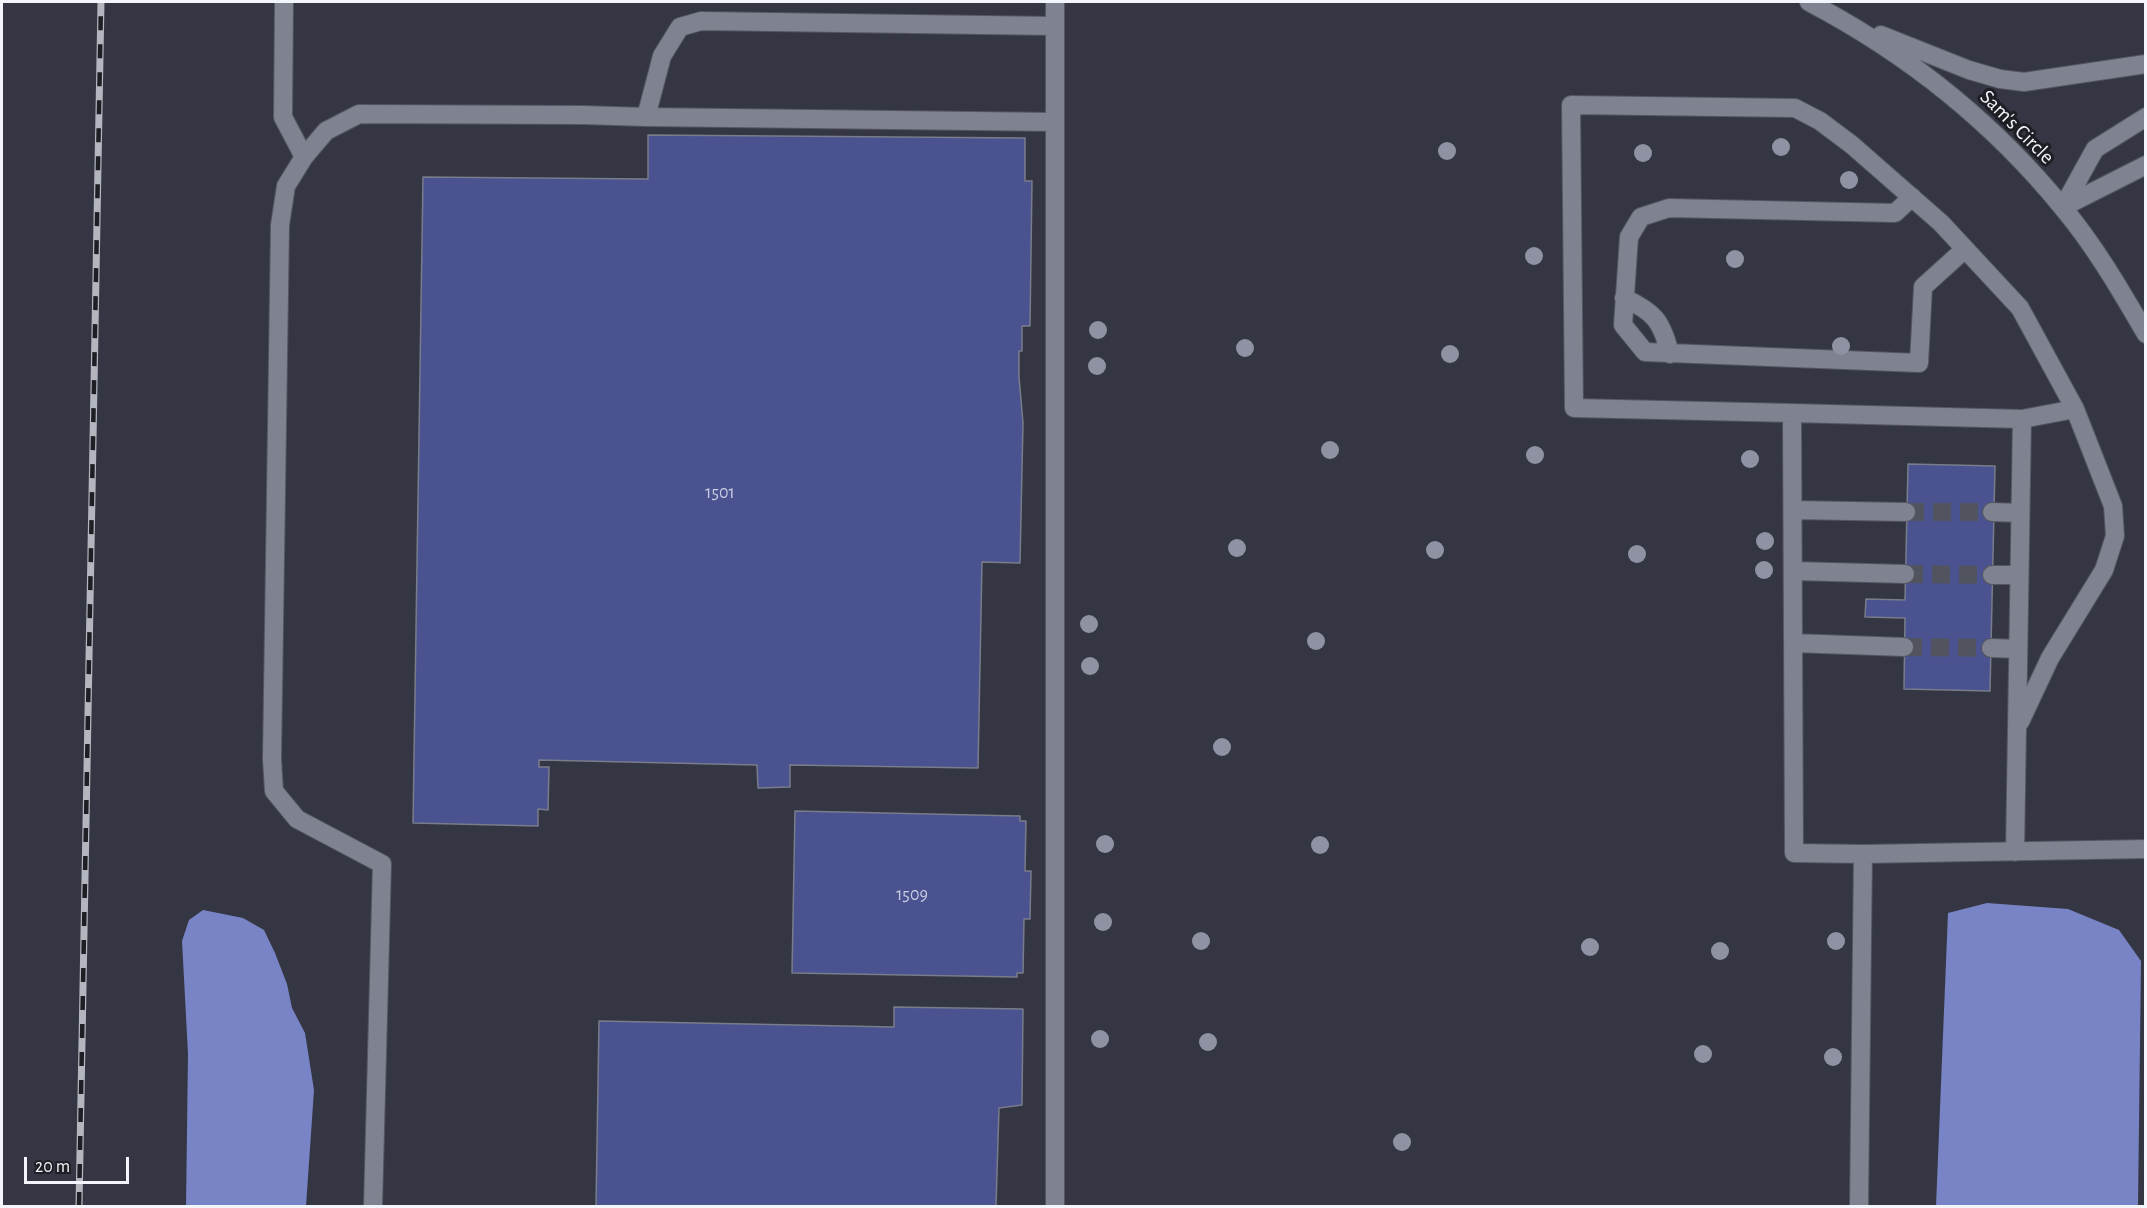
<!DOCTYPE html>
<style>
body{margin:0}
#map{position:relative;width:2147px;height:1208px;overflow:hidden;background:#343743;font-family:"Alegreya Sans",sans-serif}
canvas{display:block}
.frame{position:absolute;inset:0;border:3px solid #f3f5fc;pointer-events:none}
.scale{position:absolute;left:24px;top:1157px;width:105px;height:27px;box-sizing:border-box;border:3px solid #f3f5fc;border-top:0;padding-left:8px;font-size:18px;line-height:21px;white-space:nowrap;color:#f3f5fc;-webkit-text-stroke:4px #1d1f24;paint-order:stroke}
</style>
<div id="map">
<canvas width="2147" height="1208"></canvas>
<div class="frame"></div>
<div class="scale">20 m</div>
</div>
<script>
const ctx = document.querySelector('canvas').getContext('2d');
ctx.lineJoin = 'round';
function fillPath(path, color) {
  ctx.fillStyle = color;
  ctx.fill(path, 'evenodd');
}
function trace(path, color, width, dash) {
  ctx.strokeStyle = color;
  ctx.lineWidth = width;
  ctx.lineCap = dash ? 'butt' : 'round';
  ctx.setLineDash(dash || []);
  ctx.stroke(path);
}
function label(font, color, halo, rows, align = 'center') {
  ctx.font = font + ' "Alegreya Sans",sans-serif';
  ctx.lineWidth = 6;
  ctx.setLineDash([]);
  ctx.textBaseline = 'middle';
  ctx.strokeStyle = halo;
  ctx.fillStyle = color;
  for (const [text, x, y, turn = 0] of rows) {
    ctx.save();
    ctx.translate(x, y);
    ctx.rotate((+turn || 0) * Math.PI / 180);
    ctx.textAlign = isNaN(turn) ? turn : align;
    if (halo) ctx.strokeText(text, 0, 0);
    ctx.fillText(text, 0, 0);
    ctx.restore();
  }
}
fillPath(new Path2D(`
 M1987 903 2068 909 2119 930 2141 961 2138 1206H1936L1948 913Z
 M203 910 243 918 264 930 275 953 287 984 292 1008 305 1033 314 1090 306 1206H186L188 1054 182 941 189 920Z`), '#7884c5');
const building = new Path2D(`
 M648 135 1025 138V181H1032L1030 326H1022V351H1019V377L1023 423 1020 563 982 562 978 768 790 765V787L758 788 757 765 539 760V767H549L548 810 538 809V826L413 823 423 177 648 179Z
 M1908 464 1995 466 1990 691 1904 689 1905 618 1865 617 1866 599 1905 600Z
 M795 811 1020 816V821H1026L1025 871H1031L1030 919H1024L1023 973H1017V977L792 973Z
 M894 1007 1023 1009 1022 1105 999 1108 996 1206H596L599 1021 894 1027Z`);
fillPath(building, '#4a5390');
trace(building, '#797c8a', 1.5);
trace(new Path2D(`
 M1906 512H1992
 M1905 574 1992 575
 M1904 647 1991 648`), '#51545f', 18, [18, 9]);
const minor = new Path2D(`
 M284 2 283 117 304 157
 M1055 2V1206
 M1809 2C1906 53 1993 122 2063 208 2095 246 2121 291 2146 334
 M1054 26 701 21 680 27 662 56 646 117 1055 122
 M1881 35 1969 70 2000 79 2024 82 2146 64
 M1912 197 1895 213 1669 208 1641 217 1629 237 1623 325 1645 352 1919 363 1923 287 1965 249
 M2063 207 2095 149 2146 117
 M2063 207 2146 165
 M1624 298C1655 312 1662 322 1670 354
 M1792 413 1574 408 1571 105 1795 108 1820 121 1852 145 1941 223 2020 308 2075 409
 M1793 510 1906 512
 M1992 512 2020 513
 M1794 571 1905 574
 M1992 575H2019
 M1793 643 1904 647
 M1991 648 2018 649
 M2020 722 2050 658 2104 570 2115 536 2113 506 2075 409 2022 419
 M1863 854 1794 853 1792 413 2022 419 2015 852
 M373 1206 382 864 297 819 274 791 272 759 280 225 286 186 304 157 326 131 359 114 583 115 646 117
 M1859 1206 1863 854 2146 849`);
trace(minor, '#545660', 20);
trace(minor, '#7f8290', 18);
const rail = new Path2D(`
 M79 1206 101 2`);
trace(rail, '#b3b6be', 7);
trace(rail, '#1d1f24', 4.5, [14]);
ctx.fillStyle = '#8e92a2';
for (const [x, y] of [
 [1781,147],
 [1447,151],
 [1643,153],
 [1849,180],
 [1534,256],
 [1735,259],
 [1098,330],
 [1841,346],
 [1245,348],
 [1450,354],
 [1097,366],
 [1330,450],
 [1535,455],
 [1750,459],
 [1765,541],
 [1237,548],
 [1435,550],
 [1637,554],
 [1764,570],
 [1089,624],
 [1316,641],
 [1090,666],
 [1222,747],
 [1105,844],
 [1320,845],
 [1103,922],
 [1201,941],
 [1836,941],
 [1590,947],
 [1720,951],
 [1100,1039],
 [1208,1042],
 [1703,1054],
 [1833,1057],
 [1402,1142]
]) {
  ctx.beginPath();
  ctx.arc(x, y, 9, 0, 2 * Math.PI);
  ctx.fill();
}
label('18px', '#c9cce1', null, [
 ["1501",720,493],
 ["1509",912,895]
]);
label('21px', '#f3f5fc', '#1d1f24', [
 ["Sam's Circle",2017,127,45]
]);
</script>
